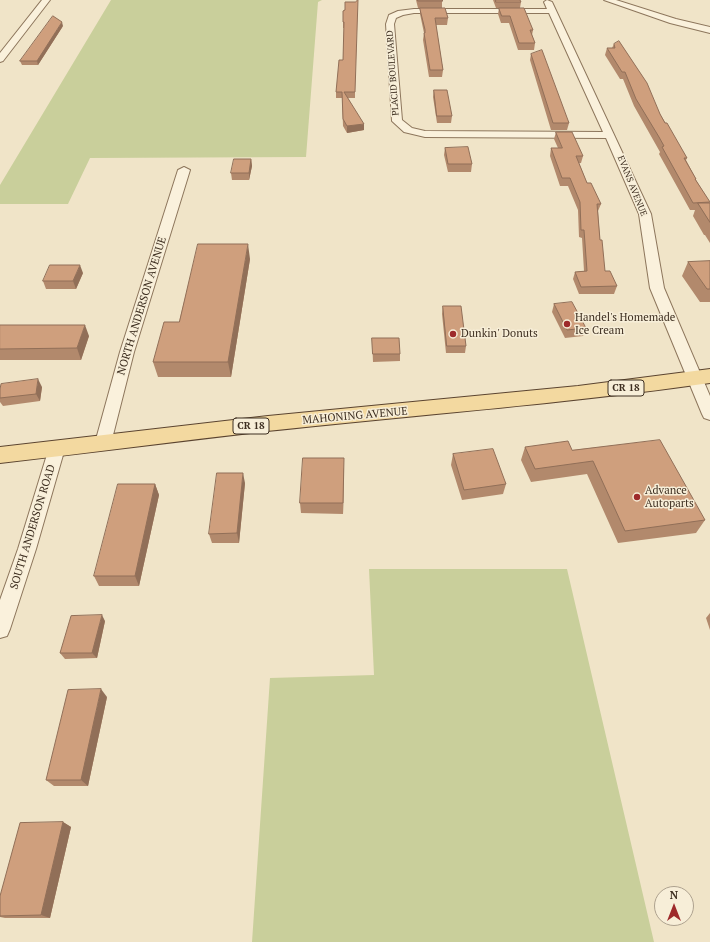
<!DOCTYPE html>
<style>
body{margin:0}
#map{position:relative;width:710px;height:942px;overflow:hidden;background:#f0e4c8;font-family:"PT Serif",serif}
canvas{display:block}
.north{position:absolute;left:654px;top:886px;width:40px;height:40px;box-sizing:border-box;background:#f7eed8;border:1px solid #ada18e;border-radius:50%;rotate:0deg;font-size:11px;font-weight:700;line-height:16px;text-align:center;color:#3d2e20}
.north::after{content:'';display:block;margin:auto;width:14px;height:18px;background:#9e2a2b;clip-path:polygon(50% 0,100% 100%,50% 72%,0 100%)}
</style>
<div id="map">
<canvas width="710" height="942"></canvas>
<div class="north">N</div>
</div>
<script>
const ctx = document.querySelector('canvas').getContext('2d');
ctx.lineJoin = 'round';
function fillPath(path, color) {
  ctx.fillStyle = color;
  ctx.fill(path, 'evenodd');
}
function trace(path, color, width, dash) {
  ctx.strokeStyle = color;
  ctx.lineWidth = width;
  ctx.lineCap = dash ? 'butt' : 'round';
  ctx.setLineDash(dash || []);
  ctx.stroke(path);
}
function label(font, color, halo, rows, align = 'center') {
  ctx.font = font + ' "PT Serif",serif';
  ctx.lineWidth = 3;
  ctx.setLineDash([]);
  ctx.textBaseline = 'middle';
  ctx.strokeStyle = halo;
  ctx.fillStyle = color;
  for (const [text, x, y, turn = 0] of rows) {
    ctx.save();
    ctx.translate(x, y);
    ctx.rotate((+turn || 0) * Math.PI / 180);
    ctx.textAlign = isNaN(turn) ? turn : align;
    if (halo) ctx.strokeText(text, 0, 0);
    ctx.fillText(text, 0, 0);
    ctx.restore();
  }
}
fillPath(new Path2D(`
 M111 0H322L318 2 306 157 90 158 68 204H0V185Z
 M369 569H567L654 942H252L270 678 374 675Z`), '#c9cf9b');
const minor = new Path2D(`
 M42 0H50L3 61 0 62V53Z
 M547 0 552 2 651 214 664 288 710 396V420L704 418 702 414 650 288 639 214 606 138 425 137 404 132 392 121 386 24 389 15 398 11 414 9H547L544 2ZM414 13H549L603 132 425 131 412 128 402 120 394 24 396 18 403 15Z
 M604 0H616L676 19 710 27V33L670 23Z
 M184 167 190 170 134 352 111 443 109 447 103 449 97 447 95 443 120 352 178 170Z
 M57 442 63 444 65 448 36 549 10 629 7 636 0 638V600L18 549 49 448 51 444Z`);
const major = new Path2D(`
 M710 369V383C563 404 415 415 267 431 178 441 89 453 0 463V447L268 416 578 386Z`);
trace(minor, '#8d765c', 2);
trace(major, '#5b4430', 2);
fillPath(minor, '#faf1dc');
fillPath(major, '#f3d9a0');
fillPath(new Path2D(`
 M416 0H442V8H418Z
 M493 0H520L521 2 520 8H496Z
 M355 2V98H348L364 130 347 133 343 126 342 98H336V92L343 60 344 28H343V11Z
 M420 8 448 18 447 25H436L443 70 442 77H429L423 40 424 33 420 14Z
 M499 8 533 30 532 35 535 43 534 50H518L509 23H501L498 14Z
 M63 26 38 65H22L20 61Z
 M614 44 660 114 687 158 686 160 696 179V180L710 203V243L705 235H704L693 216 695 210H690L659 154 660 152 634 106 623 79H620L605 55 607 48H612Z
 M531 54 569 123 567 130H551L530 60Z
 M434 90 452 116 451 123H437L433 97Z
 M556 132 583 156 581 163H579L587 183 601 204 598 211 600 240 605 271 617 286 614 294H579L573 279 575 272 584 271 582 238 579 237 578 210 568 186H560L550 156 551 148H558L554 139Z
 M445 148 472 164 471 172H448L444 155Z
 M251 159 252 166 249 180H232L231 173Z
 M250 259 231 377H158L153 362 179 322Z
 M710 261V302H700L682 276 688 262Z
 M83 273 76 289H46L43 281Z
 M554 304 586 328 583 336 565 338 552 312Z
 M443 306 466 346 465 353H446L442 314Z
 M0 325 89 336 81 360H0Z
 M372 338 400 354V361L373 362Z
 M42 387 40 401 3 406 0 402V389Z
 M525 447 572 450 705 520 696 533 618 543 587 474 531 482 521 460Z
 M453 454 506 484 503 494 462 500 451 465Z
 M344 468 343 514 301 513 300 503Z
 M245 483 239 543H212L209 534Z
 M155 484 159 495 139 586H99L94 576Z
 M710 613V630L706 618Z
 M105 621 97 658 65 659 60 653Z
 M107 697 88 786H54L46 780Z
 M63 822 71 827 50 918H5L0 917V896Z`), '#b2896c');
fillPath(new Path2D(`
 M62 22 63 26 38 65 37 61Z
 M364 124V130L347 133V126Z
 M251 159 252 166 249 180V173Z
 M248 244 250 259 231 377 228 362Z
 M80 265 83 273 76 289 73 281Z
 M85 325 89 336 81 360 77 348Z
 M38 379 42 387 40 401 36 394Z
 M344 458V468L343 514V503Z
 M243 473 245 483 239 543 237 533Z
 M155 484 159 495 139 586 135 576Z
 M102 615 105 621 97 658 92 653Z
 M101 689 107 697 88 786 81 780Z
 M63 822 71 827 50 918 41 915Z`), '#916f58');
const building = new Path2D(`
 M358 0 355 92H344L364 124 347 126 343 119 342 92H336L339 60H343L344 22H343V11L345 10V2H355Z
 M418 0H442L443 1H418Z
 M496 0H520L521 2H496Z
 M420 8H445L448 18H435L443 70H430L424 33H425V30Z
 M499 8H524L533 30H530L535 43H519L510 16H502Z
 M53 16 62 22 37 61H20Z
 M619 41 647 83 660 114 665 123H667L687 158H684L696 179H695L710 202 693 203 662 147 664 146 659 137 636 99 625 72H622L607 48H615L614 44Z
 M542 50 569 123H553L531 54Z
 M434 90H447L452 116H437Z
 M556 132H572L583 156H576L587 183H591L601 204H597L600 240H602L605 271H610L617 286 581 287 575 272 587 271 584 230H581L580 202 570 178H562L551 148H562Z
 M468 147 472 164H448L445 148Z
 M234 159H251L249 173H231Z
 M698 203H710V222Z
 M198 244H248L228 362H153L164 322H179Z
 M710 261V289H707L688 262Z
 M50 265H80L73 281H43Z
 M572 302 586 328 567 330 554 304Z
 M443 306H461L466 346H447Z
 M0 325H85L77 348 0 349Z
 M372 338H399L400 354H373Z
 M38 379 36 394 0 398V389L1 384Z
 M660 440 705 520 625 531 593 461 535 469 525 447 568 441 572 450Z
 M493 449 506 484 464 490 453 454Z
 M303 458H344L343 503H300Z
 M217 473H243L237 533 209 534Z
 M118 484H155L135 576H94Z
 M102 615 92 653H60L71 616Z
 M101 689 81 780H46L68 690Z
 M63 822 41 915 0 916V896L20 823Z`);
fillPath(building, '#cf9f7d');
trace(building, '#916f58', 1);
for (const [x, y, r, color] of [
 [567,324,4,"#9e2a2b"],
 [453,334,4,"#9e2a2b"],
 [637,497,4,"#9e2a2b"]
]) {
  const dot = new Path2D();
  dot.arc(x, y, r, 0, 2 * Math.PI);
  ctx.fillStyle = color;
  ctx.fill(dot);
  trace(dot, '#f7eed8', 1.5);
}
label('9px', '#3d2e20', '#f7eed8', [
 ["PLACID BOULEVARD",393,73,-94],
 ["EVANS AVENUE",632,186,68]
]);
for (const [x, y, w] of [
 [626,388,36],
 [251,426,36]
]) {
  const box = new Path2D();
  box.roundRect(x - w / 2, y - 8, w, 16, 3);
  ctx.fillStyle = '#f7eed8';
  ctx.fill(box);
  trace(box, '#3d2e20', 1);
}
label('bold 10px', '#3d2e20', null, [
 ["CR 18",626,388],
 ["CR 18",251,426]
]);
label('11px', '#3d2e20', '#f7eed8', [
 ["NORTH ANDERSON AVENUE",142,306,-73],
 ["MAHONING AVENUE",355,416,-5],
 ["SOUTH ANDERSON ROAD",33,527,-73]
]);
label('11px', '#3d2e20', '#f7eed8', [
 ["Handel's Homemade",575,318],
 ["Ice Cream",575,331],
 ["Dunkin' Donuts",461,334],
 ["Advance",645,491],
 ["Autoparts",645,504]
], 'left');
</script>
